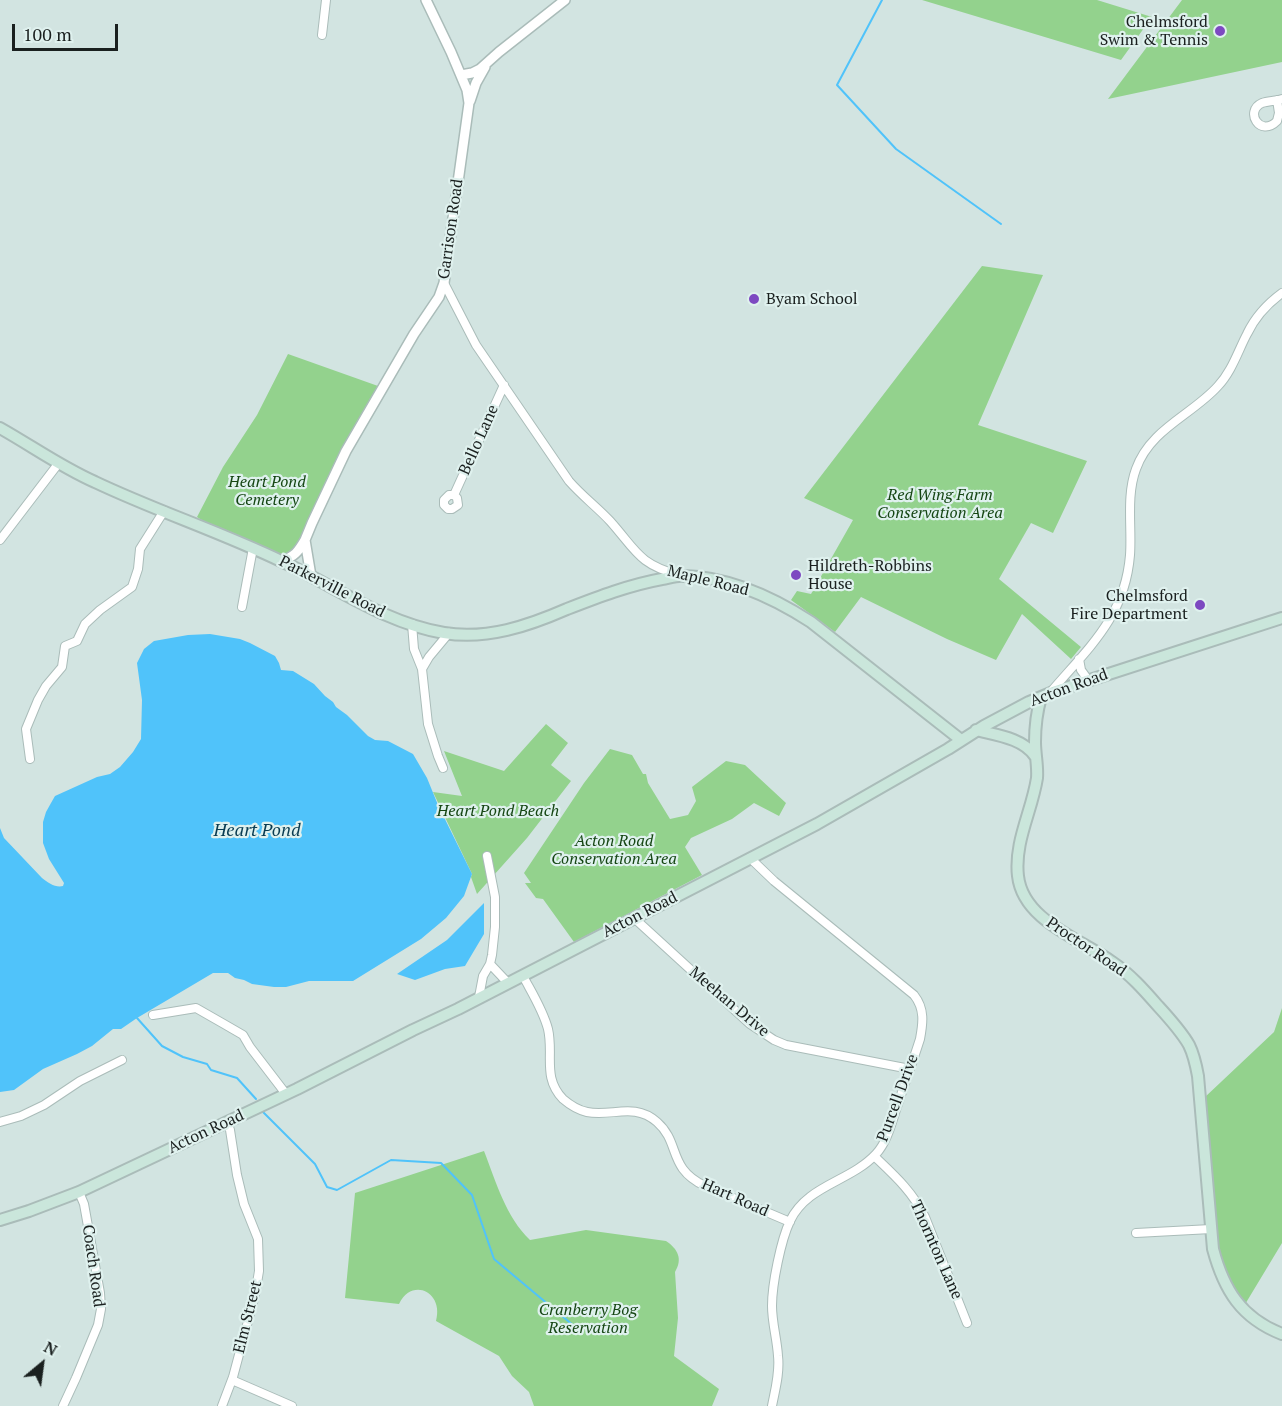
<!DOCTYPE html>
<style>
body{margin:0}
#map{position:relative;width:1282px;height:1406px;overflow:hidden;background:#d2e4e1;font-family:"PT Serif",serif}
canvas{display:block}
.north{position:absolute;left:12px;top:1334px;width:60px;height:60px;-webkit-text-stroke:4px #dff1ee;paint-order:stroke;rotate:29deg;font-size:16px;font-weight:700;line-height:24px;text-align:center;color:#1a201f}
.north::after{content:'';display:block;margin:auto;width:21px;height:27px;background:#1a201f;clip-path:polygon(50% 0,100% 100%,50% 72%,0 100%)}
.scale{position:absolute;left:12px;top:24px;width:106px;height:27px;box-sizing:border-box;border:3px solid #1a201f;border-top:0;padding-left:8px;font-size:18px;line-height:21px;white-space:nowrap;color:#1a201f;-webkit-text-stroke:4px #dff1ee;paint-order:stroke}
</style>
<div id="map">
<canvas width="1282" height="1406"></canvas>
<div class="north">N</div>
<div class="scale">100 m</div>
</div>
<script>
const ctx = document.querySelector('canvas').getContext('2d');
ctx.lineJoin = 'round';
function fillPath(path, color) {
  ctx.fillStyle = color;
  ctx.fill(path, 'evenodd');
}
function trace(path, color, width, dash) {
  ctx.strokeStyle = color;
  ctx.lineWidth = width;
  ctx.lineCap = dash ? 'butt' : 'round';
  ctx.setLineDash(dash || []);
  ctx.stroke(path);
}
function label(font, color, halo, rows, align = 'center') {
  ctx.font = font + ' "PT Serif",serif';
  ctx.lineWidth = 4.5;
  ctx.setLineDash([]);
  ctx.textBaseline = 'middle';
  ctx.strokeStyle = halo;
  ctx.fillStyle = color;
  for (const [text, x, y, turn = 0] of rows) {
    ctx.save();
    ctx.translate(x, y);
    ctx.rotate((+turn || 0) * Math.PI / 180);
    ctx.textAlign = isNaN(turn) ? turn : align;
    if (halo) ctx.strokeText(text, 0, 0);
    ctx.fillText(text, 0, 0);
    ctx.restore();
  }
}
fillPath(new Path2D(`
 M922 0H1097L1152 17 1121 60Z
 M1182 0H1282V62L1108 99Z
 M982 266 1043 275 978 425 1087 461 1053 533 1031 523 999 579 1081 647 1071 659 1022 614 996 660 947 639 861 597 835 632 791 600 797 591 811 594 853 520 804 498Z
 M288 354 378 386 334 464 300 540 292 552 284 556 203 521 197 517 223 467 257 415Z
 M546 724 568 743 551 765 571 781 527 838 477 894 471 877 472 874 433 792 462 796 444 751 504 771Z
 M610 749 632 755 643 774H646L648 783 670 819 688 815 696 801 692 787 726 761 745 765 786 803 779 816 754 803 732 819 691 838 685 847 702 875 574 942 543 899 536 898 525 883H531L524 873 584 783Z
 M1282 1008V1243L1244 1306 1234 1291 1216 1247 1204 1098 1274 1032Z
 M484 1151C496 1182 506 1217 530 1240L586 1230 666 1241C678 1249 683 1259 675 1272L678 1318 674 1356 719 1389 712 1406H534L529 1392 512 1376 499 1356 436 1321C444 1292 412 1277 399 1304L345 1298 355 1193Z`), '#93d28d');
fillPath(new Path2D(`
 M210 634 240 639 250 643 275 656 279 663 281 670 293 671 314 684 325 696 333 702 336 707 347 715 368 736 375 740 388 741 413 754 427 778 438 805 472 874 464 896 446 918 421 939 353 981H309L286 987H274L252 984 244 980 235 978 228 973H213L137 1018 121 1029H113L92 1046 77 1054 43 1069 14 1090 0 1092V828L4 838 42 878C48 883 56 888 63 886L64 883 49 859 43 843V822L46 812 51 803 55 796 97 777 110 774 120 767 133 752 141 739 142 700 137 663 144 649 154 641 188 635Z
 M484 903V934L465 966 445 969 415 980 397 974 447 940Z`), '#50c3fa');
trace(new Path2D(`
 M882 0 837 85 896 149 1001 224
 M137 1018 162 1046 183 1057 207 1064 211 1070 237 1078 256 1099
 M263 1112 315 1164 327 1187 337 1190 391 1160 441 1163 472 1195 494 1259 580 1331`), '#50c3fa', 2);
const minor = new Path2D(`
 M322 35 326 0
 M1277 100 1279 113 1277 121C1260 138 1244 111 1262 103 1268 101 1276 101 1282 99
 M444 283 476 345 569 481C582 496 597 507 610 521 636 550 638 564 679 575
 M454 495 457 498 458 505 452 509H448L444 505V500L449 495H454L504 385
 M0 540 58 464
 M242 607 253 548
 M412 624 414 649 422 669 428 724 438 756 443 768
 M1079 659 1081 670 1089 681
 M422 669 429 657 449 633
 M1049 694C1087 649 1125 618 1130 555 1132 527 1126 496 1136 469 1150 429 1192 415 1218 386 1232 371 1238 351 1247 334 1255 317 1267 304 1282 293
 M30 759 26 729 38 700 46 686 62 667 65 646 77 641 85 624 100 610 132 587 138 569 140 549 164 511
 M750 858 774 881 914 995C925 1009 923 1023 920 1039 913 1061 905 1083 898 1104 892 1121 888 1141 876 1154 850 1182 807 1185 790 1221 781 1240 772 1284 772 1306 772 1323 777 1339 778 1356 780 1373 775 1390 772 1406
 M634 918 750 1024 774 1040 786 1045 910 1069
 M490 964 508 983
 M523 976C532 993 543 1010 548 1029 554 1055 542 1077 563 1099 570 1105 578 1110 587 1112 612 1117 634 1102 657 1122 681 1143 667 1168 705 1186L790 1222
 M479 997 483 976 490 964 492 955 495 927V897L487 856
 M153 1015 196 1008 224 1024 243 1035 250 1047 286 1094
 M0 1122 21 1116 44 1105 80 1081 122 1060
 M874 1156C895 1176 912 1191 925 1217L967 1323
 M1136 1233 1211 1229
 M232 1380 292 1406
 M63 1406 76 1378 98 1325 101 1309 100 1293 84 1204 79 1192
 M222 1406 233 1377 255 1295 259 1271 258 1239 244 1204 237 1175 230 1130 227 1122`);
const tertiary = new Path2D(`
 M461 75 472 73 480 69 499 52 565 0
 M470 101 476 83 485 67
 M282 561C295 556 298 552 305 540
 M311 576 305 540 312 523 346 451 414 334 439 297 444 283 469 103 467 90 451 52 426 0`);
const secondary = new Path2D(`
 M0 428C32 446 61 467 95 482 156 511 221 532 283 562 336 587 385 623 444 633 487 640 528 626 567 609 598 597 629 585 662 579 669 578 677 575 684 576 729 577 774 598 811 622L961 740
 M1041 697C1037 711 1035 727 1035 742 1035 754 1038 766 1037 778 1032 811 1014 842 1018 876 1023 921 1081 939 1112 962 1130 974 1144 990 1158 1006 1169 1018 1181 1031 1189 1045 1194 1055 1196 1065 1198 1076L1213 1249C1224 1290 1241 1318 1282 1334
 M976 730C996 735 1023 738 1035 756
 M0 1220 29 1211 79 1192 297 1089 413 1030 458 1009 817 824 948 749 984 726 1029 702 1053 692 1282 618`);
trace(minor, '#aabcb9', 10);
trace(tertiary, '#aabcb9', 12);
trace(secondary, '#aabcb9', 14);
trace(minor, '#fff', 8);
trace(tertiary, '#fff', 9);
trace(secondary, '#cae6db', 10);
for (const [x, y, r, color] of [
 [1220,31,6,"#7d49c1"],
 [754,299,6,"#7d49c1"],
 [796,575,6,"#7d49c1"],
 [1200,605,6,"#7d49c1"]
]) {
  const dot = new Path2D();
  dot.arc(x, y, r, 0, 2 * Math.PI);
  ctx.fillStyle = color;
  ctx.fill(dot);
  trace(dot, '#dff1ee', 2);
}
label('16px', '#1a201f', '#dff1ee', [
 ["Chelmsford",1208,22],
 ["Swim & Tennis",1208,40],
 ["Byam School",766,299,"left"],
 ["Hildreth-Robbins",808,566,"left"],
 ["House",808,584,"left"],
 ["Chelmsford",1188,596],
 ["Fire Department",1188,614]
], 'right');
label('16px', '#1a201f', '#dff1ee', [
 ["Garrison Road",451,229,-82],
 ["Bello Lane",479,440,-66],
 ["Maple Road",708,581,14],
 ["Parkerville Road",332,587,27],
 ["Acton Road",1069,688,-20],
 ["Acton Road",640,915,-27],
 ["Proctor Road",1086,947,34],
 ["Meehan Drive",729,1002,40],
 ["Purcell Drive",898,1098,-70],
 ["Acton Road",206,1132,-25],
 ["Hart Road",735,1198,24],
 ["Thornton Lane",936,1250,66],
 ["Coach Road",93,1266,82],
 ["Elm Street",248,1317,-76]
]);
label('italic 16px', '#154613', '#dff1ee', [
 ["Heart Pond",267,482],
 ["Cemetery",267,500],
 ["Red Wing Farm",940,495],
 ["Conservation Area",940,513],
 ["Heart Pond Beach",498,811],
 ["Acton Road",614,841],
 ["Conservation Area",614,859],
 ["Cranberry Bog",588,1310],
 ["Reservation",588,1328]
]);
label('italic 18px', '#093c52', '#dff1ee', [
 ["Heart Pond",257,831]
]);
</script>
